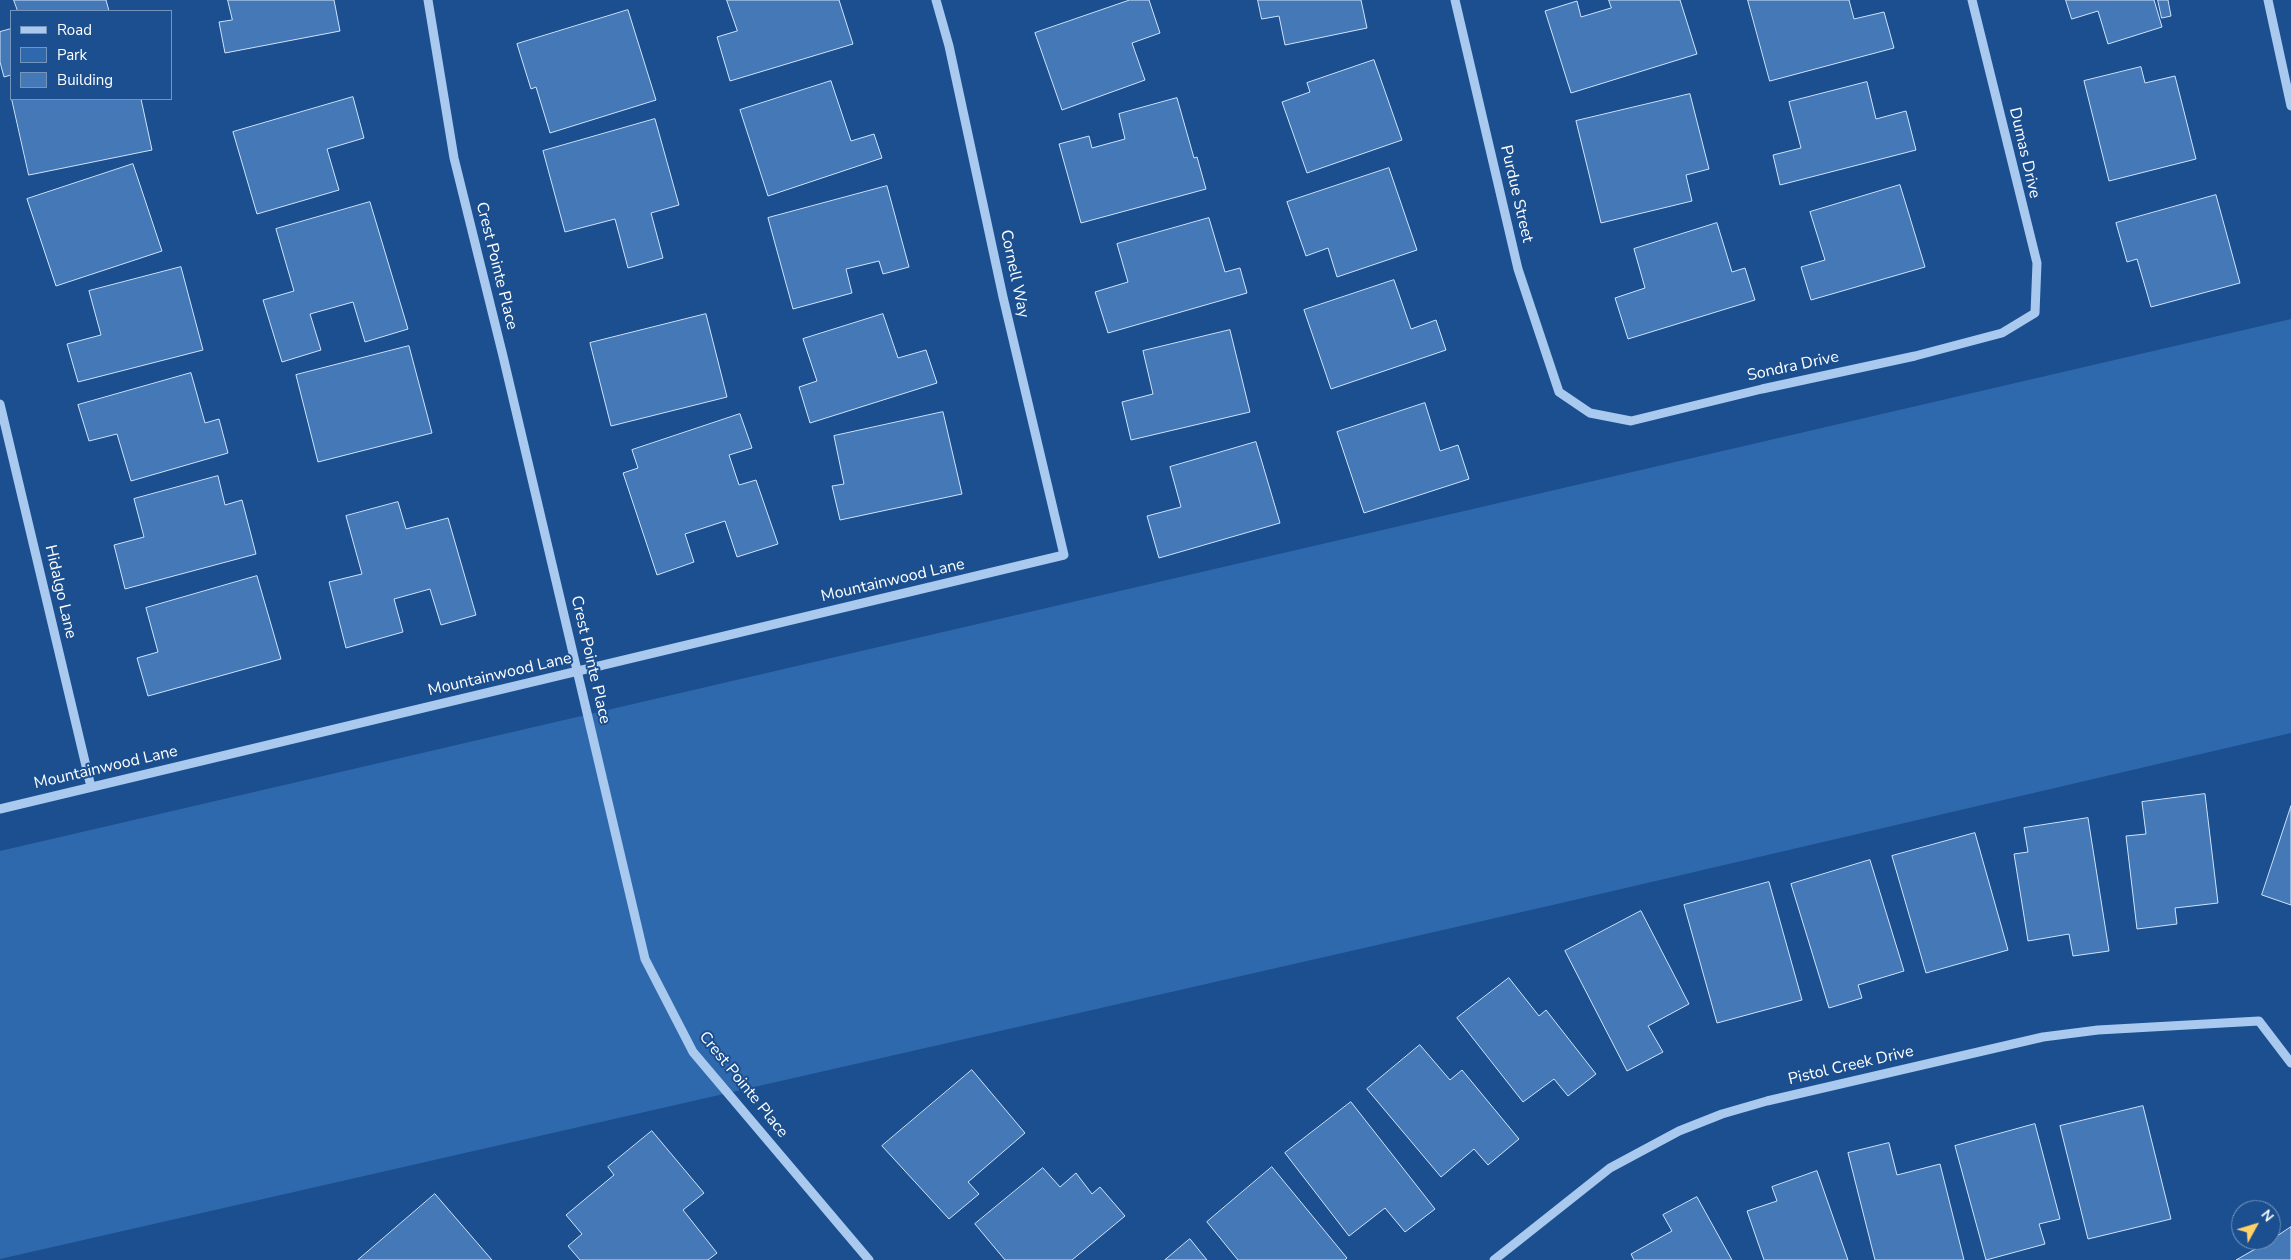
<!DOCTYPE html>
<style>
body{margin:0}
#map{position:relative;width:2291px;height:1260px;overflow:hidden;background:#1b4f8f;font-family:"Nunito Sans",sans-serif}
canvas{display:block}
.legend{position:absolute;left:10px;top:10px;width:162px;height:90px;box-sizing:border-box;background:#1b4f8f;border:1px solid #7695bc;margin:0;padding:6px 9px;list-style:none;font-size:15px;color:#fff}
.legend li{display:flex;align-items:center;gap:10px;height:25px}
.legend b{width:25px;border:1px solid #7695bc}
.north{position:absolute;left:2231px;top:1200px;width:50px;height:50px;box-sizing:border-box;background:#1b4f8f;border:1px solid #7695bc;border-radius:50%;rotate:51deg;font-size:14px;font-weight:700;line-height:20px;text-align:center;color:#fff}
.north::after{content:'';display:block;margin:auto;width:18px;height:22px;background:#ffd166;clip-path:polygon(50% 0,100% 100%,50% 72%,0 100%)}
</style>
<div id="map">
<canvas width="2291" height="1260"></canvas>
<ul class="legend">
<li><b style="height:6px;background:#a9c9ee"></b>Road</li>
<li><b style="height:14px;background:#2e69ad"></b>Park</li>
<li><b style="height:14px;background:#4478b7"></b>Building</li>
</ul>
<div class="north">N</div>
</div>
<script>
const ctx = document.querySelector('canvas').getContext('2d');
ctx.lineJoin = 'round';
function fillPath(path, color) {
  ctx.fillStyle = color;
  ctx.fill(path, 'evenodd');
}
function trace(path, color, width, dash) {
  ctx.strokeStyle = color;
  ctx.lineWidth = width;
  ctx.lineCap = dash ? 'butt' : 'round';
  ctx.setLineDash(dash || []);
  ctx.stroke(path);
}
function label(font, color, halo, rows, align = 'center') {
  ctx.font = font + ' "Nunito Sans",sans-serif';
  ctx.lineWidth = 4;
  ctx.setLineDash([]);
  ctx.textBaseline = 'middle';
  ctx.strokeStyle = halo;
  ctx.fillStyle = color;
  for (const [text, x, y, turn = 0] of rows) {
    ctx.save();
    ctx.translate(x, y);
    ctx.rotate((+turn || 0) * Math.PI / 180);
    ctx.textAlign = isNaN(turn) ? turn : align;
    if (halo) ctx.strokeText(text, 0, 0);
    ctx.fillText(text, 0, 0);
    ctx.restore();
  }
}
fillPath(new Path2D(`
 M2291 319V733L1557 904 0 1259V851Z`), '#2e69ad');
const building = new Path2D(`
 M14 0H106L109 11H18Z
 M228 0H334L340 31 225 53 219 22 232 20Z
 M727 0H839L853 44 730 81 717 37 737 31Z
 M1130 0H1149L1160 33 1132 43 1145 80 1062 110 1035 33Z
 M1258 0H1361L1367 28 1285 45 1279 16 1262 19Z
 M1609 0H1680L1697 54 1571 93 1545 11 1577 1 1581 17 1611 8Z
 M1748 0H1849L1854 19 1884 12 1894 48 1770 81Z
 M2066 0H2154L2162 27 2108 44 2098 11 2072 19Z
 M2158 0H2168L2171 16 2162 18Z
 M628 10 656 100 550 133 536 87 531 89 517 44Z
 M11 29V75L4 77 0 62V32Z
 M1374 60 1402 140 1307 173 1282 102 1310 92 1307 83Z
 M2141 67 2145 83 2175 76 2196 159 2109 181 2084 81Z
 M831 81 851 141 874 134 882 158 768 196 740 110Z
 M1867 82 1876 119 1906 111 1916 150 1780 185 1773 155 1801 148 1789 102Z
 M1690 94 1709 169 1686 175 1692 201 1601 223 1576 121Z
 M353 97 364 138 327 149 339 190 257 214 233 132Z
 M1177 98 1194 158 1197 157 1206 189 1081 223 1059 144 1089 136 1092 148 1125 139 1119 114Z
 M12 99H141L152 150 29 175Z
 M655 119 679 205 651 213 663 258 628 268 615 219 565 232 543 151Z
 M133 164 162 251 56 286 27 199Z
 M1389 168 1417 250 1337 277 1328 248 1306 256 1287 202Z
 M1900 185 1925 267 1811 300 1801 267 1825 260 1810 212Z
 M887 186 909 267 883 274 879 261 846 269 852 293 793 309 768 218Z
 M2216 195 2240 283 2151 307 2137 259 2127 262 2116 223Z
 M370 202 408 329 365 342 353 302 310 314 321 350 282 362 263 300 294 291 276 229Z
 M1209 218 1225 272 1240 268 1247 293 1108 333 1095 292 1128 282 1117 244Z
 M1717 223 1732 272 1745 268 1755 300 1628 339 1615 298 1645 288 1634 249Z
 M181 267 203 350 78 382 67 344 101 335 89 291Z
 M1394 280 1411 329 1436 320 1446 350 1331 389 1304 310Z
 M706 314 727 397 611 426 590 343Z
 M883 314 898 358 926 350 937 383 810 423 799 387 817 381 803 339Z
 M1230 330 1250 412 1131 440 1122 402 1153 394 1143 351Z
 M409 346 432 433 318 462 296 375Z
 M191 373 205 423 219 419 228 453 131 481 117 434 89 441 78 405Z
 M1425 403 1440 451 1458 445 1469 479 1364 513 1337 432Z
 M943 412 962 494 840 520 832 486 844 484 834 436Z
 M740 414 752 448 729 455 739 485 756 480 778 544 737 557 725 521 685 534 694 562 657 575 623 473 638 468 632 450Z
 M1256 442 1280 523 1159 558 1147 516 1181 507 1170 467Z
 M218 476 225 505 242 500 256 554 125 589 114 545 144 537 134 499Z
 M398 502 406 529 448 518 476 615 441 625 430 589 394 599 403 632 346 648 329 582 362 574 346 516Z
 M257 576 281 659 148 696 137 658 158 652 146 608Z
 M2205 794 2218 903 2175 908 2177 924 2137 929 2126 836 2146 834 2142 802Z
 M2291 806V905L2262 895Z
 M2088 818 2109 951 2073 956 2069 934 2028 941 2014 854 2028 852 2024 828Z
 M1975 833 2008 950 1926 973 1892 856Z
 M1870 860 1904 971 1858 985 1862 998 1829 1008 1791 884Z
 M1769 882 1802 1000 1717 1023 1684 905Z
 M1641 911 1689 1004 1648 1026 1663 1052 1627 1071 1565 951Z
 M1509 978 1539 1016 1546 1010 1596 1074 1568 1096 1554 1079 1523 1102 1457 1018Z
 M1420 1045 1450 1080 1462 1070 1519 1139 1488 1165 1474 1149 1441 1177 1367 1089Z
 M972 1070 1025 1133 968 1182 979 1194 949 1219 882 1146Z
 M1351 1102 1435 1209 1405 1232 1385 1208 1349 1236 1285 1153Z
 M2143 1106 2171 1219 2088 1239 2060 1126Z
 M2035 1124 2060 1219 2039 1224 2045 1244 1986 1260 1955 1146Z
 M652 1131 704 1193 683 1210 717 1253 708 1260H580L568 1246 582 1234 566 1215 614 1175 608 1167Z
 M1889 1143 1897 1175 1940 1164 1964 1260H1875L1848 1153Z
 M1272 1167 1347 1258 1345 1260H1238L1207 1222Z
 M1043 1168 1060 1187 1076 1173 1092 1194 1100 1187 1125 1216 1072 1260H1005L975 1224Z
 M1817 1171 1848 1260H1764L1747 1211 1777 1201 1772 1187Z
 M435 1194 492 1260H358Z
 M1697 1197 1732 1260H1634L1631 1254 1672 1231 1663 1215Z
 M2291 1227V1260H2236L2271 1240Z
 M1190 1239 1207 1260H1165Z`);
fillPath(building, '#4478b7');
trace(building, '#cfe3fa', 1);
trace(new Path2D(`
 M428 0 454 158 503 356 645 959 693 1052 869 1260
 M1455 0 1518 269 1559 392 1590 413 1631 421 1762 389 1915 356 2002 333 2035 313 2037 263 1972 0
 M2268 0 2291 106
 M0 404 91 787
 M0 809 1064 555 1003 297 949 46 936 0
 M1494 1260 1610 1168 1679 1131 1722 1114 1767 1101 2043 1037 2098 1030 2259 1021 2291 1063`), '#a9c9ee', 9);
label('16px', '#fff', '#1b4f8f', [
 ["Dumas Drive",2024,153,77],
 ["Purdue Street",1516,194,77],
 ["Crest Pointe Place",496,266,76],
 ["Cornell Way",1014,274,78],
 ["Sondra Drive",1793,367,-12],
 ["Mountainwood Lane",893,581,-13],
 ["Hidalgo Lane",60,592,77],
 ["Crest Pointe Place",590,660,77],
 ["Mountainwood Lane",500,675,-13],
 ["Mountainwood Lane",106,768,-13],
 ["Pistol Creek Drive",1851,1066,-13],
 ["Crest Pointe Place",743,1085,51]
]);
</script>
